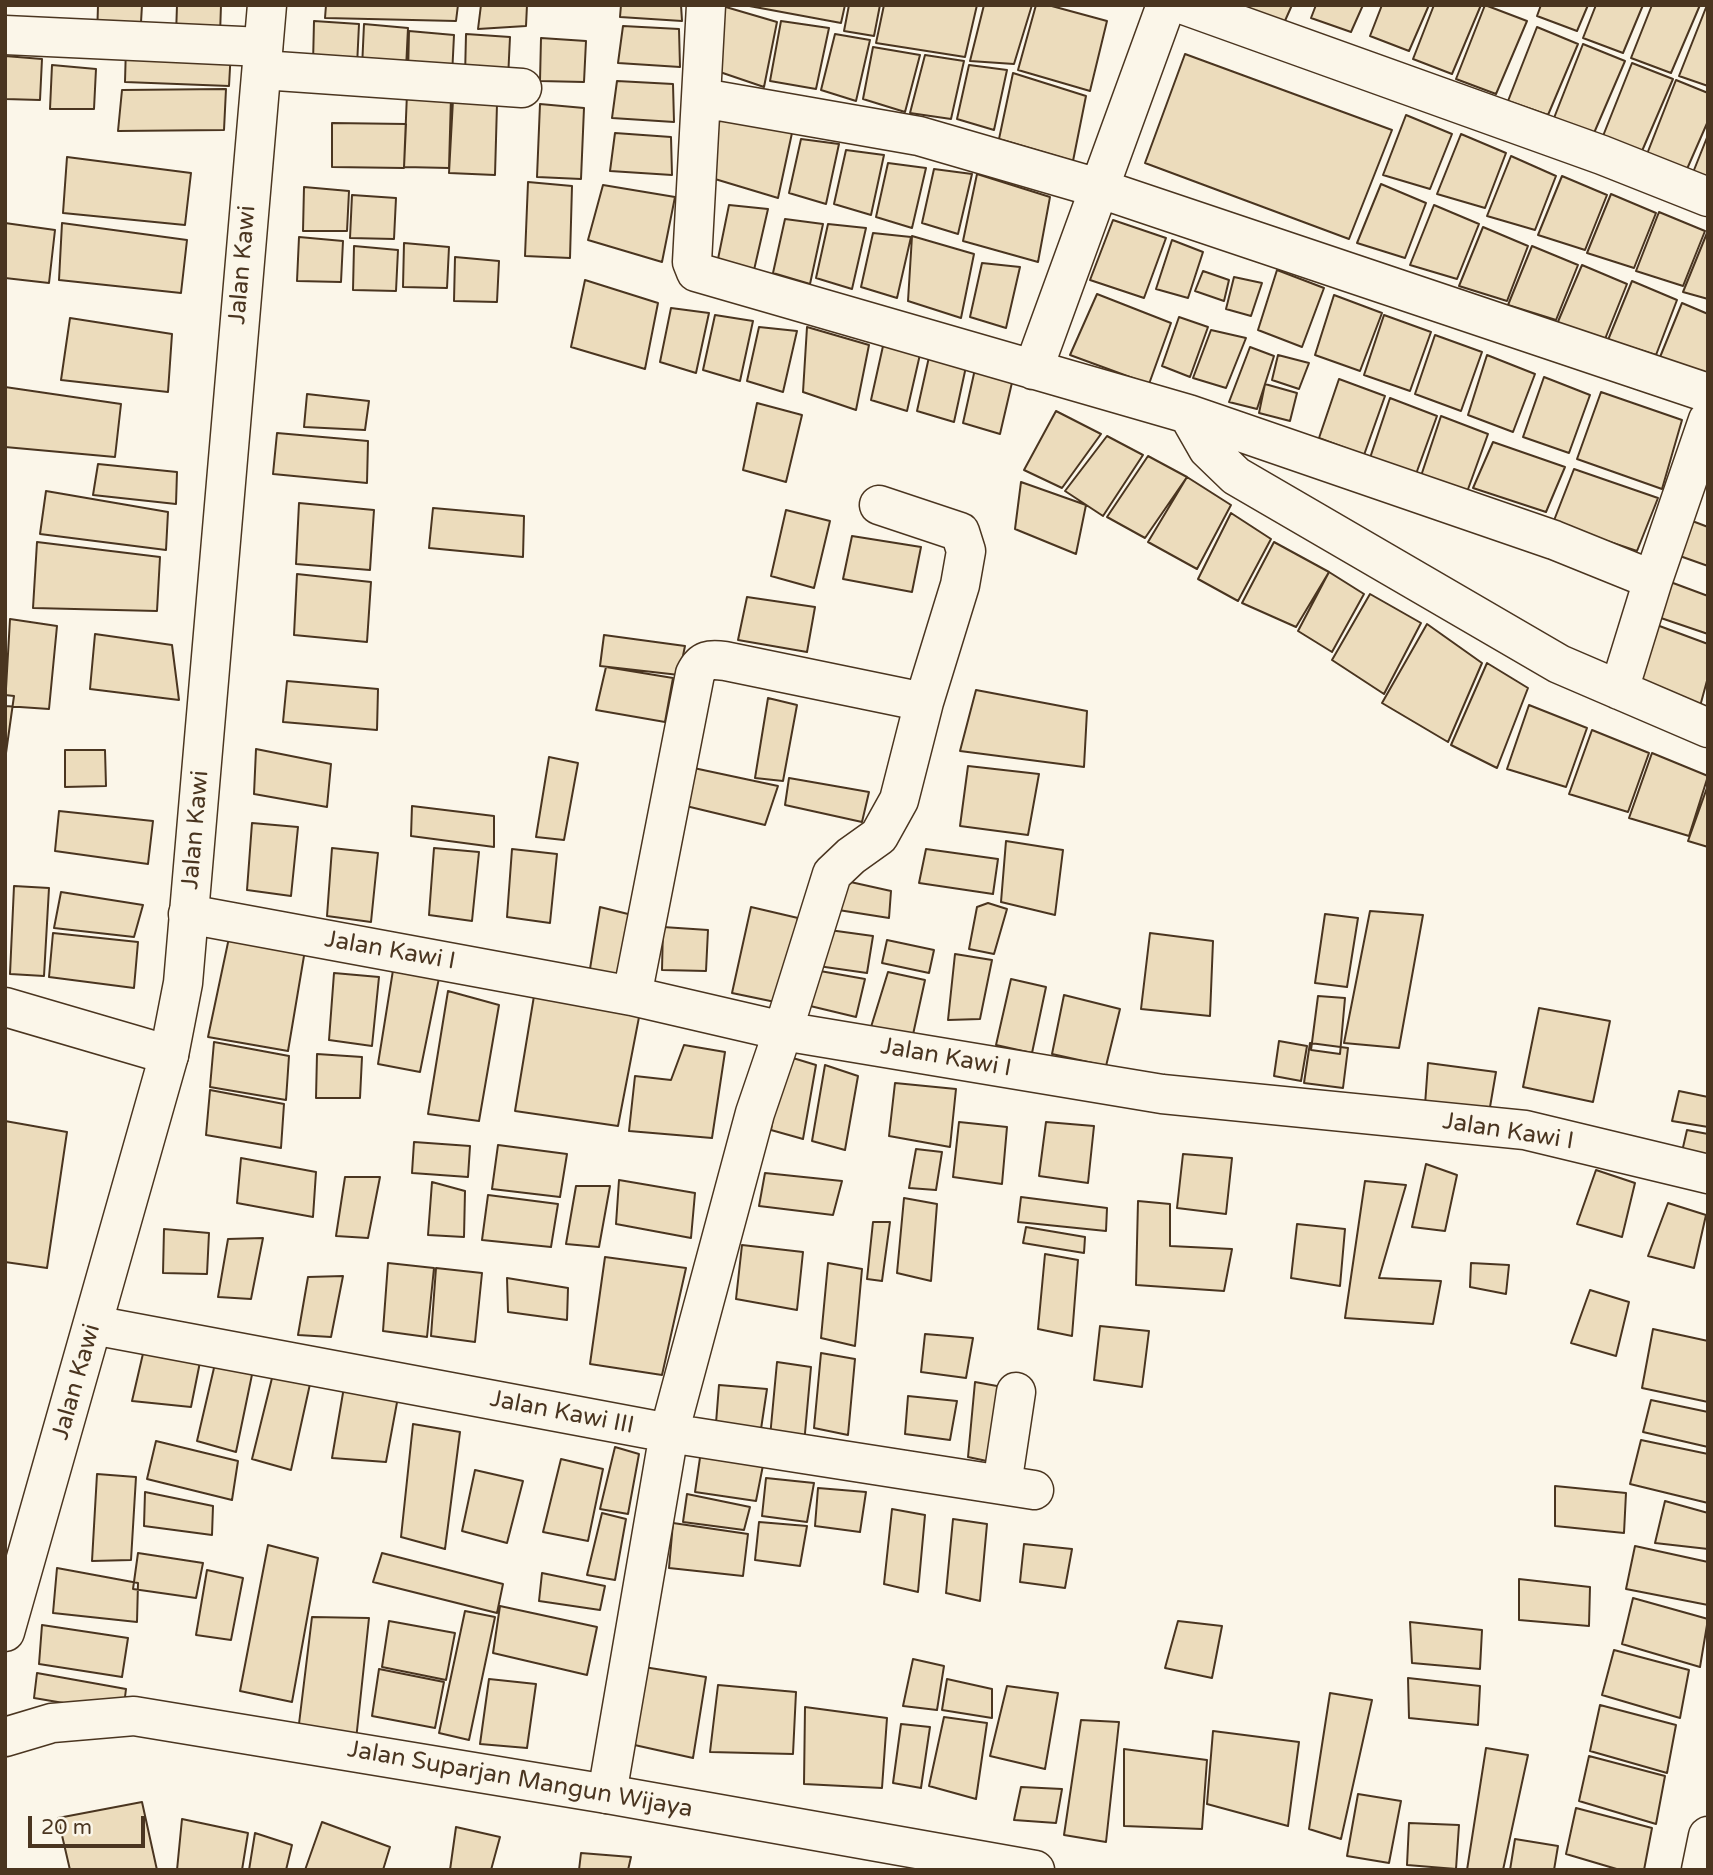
<!DOCTYPE html>
<style>
body{margin:0}
#map{position:relative;width:1713px;height:1875px;overflow:hidden;background:#fbf6e9;font-family:"Varela Round",sans-serif}
canvas{display:block}
.frame{position:absolute;inset:0;border:7px solid #4a3520;pointer-events:none}
.scale{position:absolute;left:28px;top:1816px;width:117px;height:32px;box-sizing:border-box;border:4px solid #4a3520;border-top:0;padding-left:9px;font-size:21px;line-height:24px;white-space:nowrap;color:#4a3520;-webkit-text-stroke:5px #fbf6e9;paint-order:stroke}
</style>
<div id="map">
<canvas width="1713" height="1875"></canvas>
<div class="frame"></div>
<div class="scale">20 m</div>
</div>
<script>
const ctx = document.querySelector('canvas').getContext('2d');
ctx.lineJoin = 'round';
function fillPath(path, color) {
  ctx.fillStyle = color;
  ctx.fill(path, 'evenodd');
}
function trace(path, color, width, dash) {
  ctx.strokeStyle = color;
  ctx.lineWidth = width;
  ctx.lineCap = dash ? 'butt' : 'round';
  ctx.setLineDash(dash || []);
  ctx.stroke(path);
}
function label(font, color, halo, rows, align = 'center') {
  ctx.font = font + ' "Varela Round",sans-serif';
  ctx.lineWidth = 5;
  ctx.setLineDash([]);
  ctx.textBaseline = 'middle';
  ctx.strokeStyle = halo;
  ctx.fillStyle = color;
  for (const [text, x, y, turn = 0] of rows) {
    ctx.save();
    ctx.translate(x, y);
    ctx.rotate((+turn || 0) * Math.PI / 180);
    ctx.textAlign = isNaN(turn) ? turn : align;
    if (halo) ctx.strokeText(text, 0, 0);
    ctx.fillText(text, 0, 0);
    ctx.restore();
  }
}
const building = new Path2D(`
 M98 5H142L140 40 97 39Z
 M177 5H221L220 35H176Z
 M326 5H458L456 21 325 18Z
 M481 5H527L526 26 478 29Z
 M621 5H681L682 21 620 17Z
 M719 5 777 22 764 87 711 69Z
 M744 5H845L841 23Z
 M849 5H880L874 36 844 31Z
 M884 5H977L965 57 876 43Z
 M984 5H1032L1014 64 970 61Z
 M1036 5H1048L1107 21 1090 91 1018 70Z
 M1246 5H1292L1284 23 1245 8Z
 M1316 5H1363L1351 32 1311 18Z
 M1382 5H1429L1409 51 1370 36Z
 M1434 5H1481L1452 74 1413 59Z
 M1485 5 1527 21 1496 94 1456 79Z
 M1541 5H1588L1577 31 1537 16Z
 M1596 5H1643L1623 53 1583 38Z
 M1652 5H1700L1671 73 1631 58Z
 M1707 5H1708V86L1679 76Z
 M314 21 359 24 357 66 313 64Z
 M781 21 829 28 816 89 770 81Z
 M364 24 408 28 406 69 362 68Z
 M623 26 679 29 680 67 618 63Z
 M1537 27 1578 44 1548 115 1508 101Z
 M409 31 454 35 452 76 408 75Z
 M466 34 510 37 508 79 465 77Z
 M835 34 870 40 856 101 821 90Z
 M541 38 586 41 584 82 540 81Z
 M1583 44 1625 61 1594 133 1554 118Z
 M126 45 231 50 229 86 125 82Z
 M873 47 920 55 905 112 863 99Z
 M1185 54 1392 130 1349 239 1145 163Z
 M925 55 964 61 951 119 910 113Z
 M5 56 42 59 40 100 5 99Z
 M1632 63 1673 79 1642 151 1603 136Z
 M52 65 96 69 94 109H50Z
 M969 65 1007 70 994 130 957 119Z
 M1013 73 1086 96 1073 161 999 139Z
 M1676 80 1708 93V121L1687 169 1647 154Z
 M617 81 673 84 674 122 612 118Z
 M226 89 224 130 118 131 122 90Z
 M407 93 451 96 449 168 404 167Z
 M453 100 497 104 495 175 449 173Z
 M540 104 584 108 581 179 537 177Z
 M718 109 792 133 778 198 705 176Z
 M1406 115 1452 134 1430 189 1383 175Z
 M332 123 406 124 404 168 332 167Z
 M615 133 671 137 672 175 610 171Z
 M1461 134 1506 153 1485 208 1437 194Z
 M1708 135V181L1692 175Z
 M801 139 839 144 826 204 789 193Z
 M846 150 884 155 871 215 834 204Z
 M1511 156 1556 176 1535 230 1487 216Z
 M67 157 191 173 185 225 63 213Z
 M888 163 926 168 912 228 876 217Z
 M934 169 972 174 958 234 922 223Z
 M977 174 1050 197 1038 262 963 241Z
 M1562 176 1607 195 1585 250 1538 235Z
 M528 182 572 186 570 258 525 256Z
 M1381 184 1426 203 1405 258 1357 243Z
 M603 185 675 197 662 262 588 240Z
 M304 187 349 191 347 231H303Z
 M1611 194 1656 213 1634 268 1587 253Z
 M352 195 396 198 394 239 350 238Z
 M729 205 768 209 754 270 718 259Z
 M1434 205 1479 224 1457 279 1410 265Z
 M1659 212 1705 231 1683 286 1636 271Z
 M785 219 823 224 810 284 773 273Z
 M1113 220 1166 238 1144 298 1090 280Z
 M5 223 55 230 49 283 5 278Z
 M62 223 187 240 181 293 59 280Z
 M828 224 866 228 852 289 816 278Z
 M1483 227 1528 246 1507 301 1459 286Z
 M873 233 911 237 897 298 861 287Z
 M1707 233H1708V299L1683 292Z
 M912 236 974 254 961 318 908 301Z
 M299 237 343 241 341 282 297 281Z
 M1172 240 1203 252 1188 298 1156 289Z
 M404 243 449 247 447 288 403 287Z
 M354 246 398 250 396 291 353 290Z
 M1532 246 1578 265 1556 320 1508 305Z
 M455 257 499 261 497 302 454 301Z
 M982 263 1020 267 1006 328 970 317Z
 M1582 265 1627 284 1605 339 1557 324Z
 M1277 270 1324 288 1302 347 1258 330Z
 M1203 271 1229 280 1224 301 1195 291Z
 M1234 277 1262 283 1251 316 1226 309Z
 M585 280 658 303 645 369 571 347Z
 M1632 281 1677 300 1656 355 1608 340Z
 M1097 294 1171 323 1149 384 1070 355Z
 M1334 295 1382 313 1360 371 1315 355Z
 M1682 303 1708 314V371L1705 377 1658 362Z
 M671 308 709 313 696 373 660 362Z
 M715 315 753 321 740 381 703 370Z
 M1384 315 1431 332 1410 391 1364 375Z
 M1179 317 1208 327 1190 377 1162 366Z
 M70 318 172 334 168 392 61 380Z
 M759 327 797 331 783 392 747 381Z
 M807 327 869 345 856 410 803 392Z
 M1211 330 1246 338 1226 388 1193 378Z
 M1435 335 1482 352 1461 411 1415 394Z
 M883 346 921 350 907 411 871 400Z
 M1250 347 1274 356 1257 409 1229 402Z
 M1278 355 1309 363 1299 389 1272 380Z
 M1487 355 1535 374 1513 432 1468 415Z
 M929 357 967 362 954 422 917 411Z
 M975 369 1014 374 1000 434 963 423Z
 M1544 377 1590 395 1569 453 1523 437Z
 M1339 379 1385 396 1364 455 1319 438Z
 M1265 384 1297 393 1290 421 1259 413Z
 M5 387 121 404 115 457 5 447Z
 M1601 392 1682 420 1662 489 1577 459Z
 M307 394 369 401 365 430 304 427Z
 M1390 398 1437 416 1416 474 1370 458Z
 M757 403 802 415 786 482 743 470Z
 M1056 411 1101 434 1062 488 1024 470Z
 M1441 416 1488 434 1467 492 1421 476Z
 M277 433 368 441 367 483 273 474Z
 M1107 436 1143 455 1103 516 1065 491Z
 M1493 442 1565 467 1546 512 1473 488Z
 M1148 456 1187 477 1145 538 1107 517Z
 M98 464 177 472 176 504 93 495Z
 M1574 469 1658 498 1637 551 1553 523Z
 M1187 477 1231 505 1197 569 1148 542Z
 M1021 482 1086 505 1076 554 1015 529Z
 M46 491 168 512 166 550 40 534Z
 M299 503 374 510 370 570 296 564Z
 M433 508 524 516 523 557 429 548Z
 M786 510 830 521 814 588 771 576Z
 M1231 513 1271 539 1238 601 1198 579Z
 M1687 519 1708 527V566L1677 555Z
 M852 536 921 547 912 592 843 579Z
 M37 542 160 557 157 611 33 608Z
 M1274 542 1329 572 1296 627 1242 603Z
 M1329 572 1364 594 1332 652 1298 631Z
 M297 574 371 582 367 642 294 635Z
 M1665 580 1708 596V634L1655 616Z
 M1370 594 1421 623 1384 694 1332 660Z
 M747 597 815 607 807 652 738 640Z
 M10 619 57 626 49 709 5 706Z
 M1646 621 1708 644V677L1699 710 1624 690Z
 M1427 624 1482 663 1448 742 1382 703Z
 M95 634 172 645 179 700 90 689Z
 M604 635 685 646 679 675 600 666Z
 M1487 663 1528 688 1497 768 1451 745Z
 M606 667 673 678 665 722 596 710Z
 M287 681 378 689 377 730 283 722Z
 M976 690 1087 711 1084 767 960 751Z
 M5 695 14 696 5 760Z
 M768 698 797 705 783 781 755 778Z
 M1529 705 1587 728 1566 787 1507 769Z
 M1592 730 1649 753 1628 812 1569 794Z
 M256 749 331 764 327 807 254 794Z
 M65 750H105L106 786 65 787Z
 M1652 753 1708 776 1689 836 1629 818Z
 M549 757 578 763 564 840 536 837Z
 M968 766 1039 774 1028 835 960 826Z
 M689 767 778 786 765 825 686 806Z
 M789 778 869 792 862 822 785 805Z
 M1708 785V847L1688 841Z
 M412 806 494 816V847L411 836Z
 M59 811 153 821 148 864 55 851Z
 M252 823 298 827 291 896 247 890Z
 M1006 841 1063 850 1055 915 1001 902Z
 M332 848 378 853 371 922 327 916Z
 M434 848 479 852 472 921 429 915Z
 M512 849 557 854 550 923 507 917Z
 M926 849 998 859 993 894 919 883Z
 M837 879 891 891 889 918 832 909Z
 M14 886 49 888 44 976 10 974Z
 M61 892 143 905 134 937 54 928Z
 M988 903 1007 909 994 954 969 949 977 907Z
 M600 907 636 916 622 982 589 975Z
 M751 907 798 918 780 1003 732 993Z
 M1370 911 1423 915 1399 1048 1344 1043Z
 M1325 914 1358 918 1347 987 1315 983Z
 M663 927 708 930 706 971 662 970Z
 M822 929 873 936 867 973 818 966Z
 M53 933 138 942 134 988 49 977Z
 M230 933 306 944 288 1051 208 1037Z
 M1150 933 1213 941 1210 1016 1141 1009Z
 M887 940 934 950 929 973 882 963Z
 M955 954 992 960 980 1019 948 1020Z
 M394 964 439 978 420 1072 378 1064Z
 M820 971 865 979 856 1017 806 1005Z
 M888 972 925 980 912 1039 871 1027Z
 M334 973 379 977 372 1046 329 1040Z
 M1011 979 1046 987 1032 1053 996 1045Z
 M448 991 499 1005 479 1121 428 1114Z
 M1064 995 1120 1009 1106 1066 1052 1054Z
 M534 996 640 1012 618 1126 515 1111Z
 M1318 996 1345 998 1340 1054 1311 1050Z
 M1539 1008 1610 1021 1593 1102 1523 1087Z
 M1279 1041 1307 1046 1301 1081 1274 1076Z
 M214 1042 289 1056 286 1100 210 1087Z
 M1310 1043 1348 1048 1343 1088 1304 1083Z
 M684 1045 725 1052 712 1138 629 1131 635 1076 671 1080Z
 M317 1054 362 1057 360 1098H316Z
 M783 1055 816 1065 803 1139 771 1130Z
 M1428 1063 1496 1072 1490 1107 1425 1105Z
 M825 1065 858 1076 845 1150 812 1141Z
 M895 1083 956 1089 950 1147 889 1136Z
 M210 1090 284 1104 281 1148 206 1135Z
 M1679 1091 1708 1097V1127L1672 1121Z
 M5 1121 67 1132 47 1268 5 1262Z
 M959 1122 1007 1127 1002 1184 953 1177Z
 M1046 1122 1094 1126 1088 1183 1039 1176Z
 M1687 1130 1708 1134V1162L1681 1156Z
 M414 1142 470 1146 468 1177 412 1173Z
 M498 1145 567 1154 560 1197 492 1189Z
 M916 1149 942 1152 936 1190 909 1188Z
 M1183 1154 1232 1158 1226 1214 1177 1208Z
 M241 1158 316 1172 313 1217 237 1203Z
 M1426 1164 1457 1175 1445 1231 1412 1227Z
 M1596 1170 1635 1183 1622 1237 1577 1224Z
 M765 1173 842 1181 833 1215 759 1206Z
 M345 1177H380L368 1238 336 1236Z
 M619 1180 695 1193 691 1238 616 1224Z
 M1365 1181 1406 1185 1379 1278 1441 1281 1433 1324 1345 1318Z
 M432 1182 465 1191 464 1237 428 1235Z
 M576 1186H610L599 1247 566 1244Z
 M488 1195 558 1204 551 1247 482 1240Z
 M1021 1197 1107 1208 1106 1231 1018 1222Z
 M904 1198 937 1204 931 1281 897 1273Z
 M1138 1201 1170 1204V1246L1232 1249 1224 1291 1136 1285Z
 M1668 1203 1706 1215 1694 1268 1648 1256Z
 M873 1222H890L882 1281 867 1279Z
 M1297 1224 1345 1229 1340 1286 1291 1278Z
 M1026 1227 1085 1237 1084 1253 1023 1243Z
 M164 1229 209 1233 207 1274 163 1273Z
 M263 1238 251 1299 218 1297 228 1239Z
 M742 1245 803 1252 797 1310 736 1299Z
 M1045 1254 1078 1260 1072 1336 1038 1329Z
 M605 1257 686 1268 662 1375 590 1364Z
 M388 1263 434 1268 427 1337 383 1331Z
 M828 1263 862 1269 855 1346 821 1338Z
 M1471 1263 1509 1265 1506 1294 1470 1287Z
 M436 1268 482 1273 475 1342 431 1336Z
 M343 1276 331 1337 298 1335 308 1277Z
 M507 1278 568 1288 567 1320 508 1312Z
 M1590 1290 1629 1302 1616 1356 1571 1343Z
 M1100 1326 1149 1331 1142 1387 1094 1380Z
 M1653 1329 1708 1341V1402L1642 1388Z
 M925 1334 973 1338 966 1378 921 1372Z
 M145 1345 201 1357 191 1407 132 1401Z
 M821 1353 855 1359 848 1435 814 1428Z
 M217 1355 254 1365 236 1452 197 1441Z
 M777 1362 811 1367 804 1444 770 1437Z
 M273 1374 310 1384 291 1470 252 1459Z
 M975 1382 1008 1388 1001 1464 968 1457Z
 M719 1385 767 1389 761 1429 716 1423Z
 M344 1387 398 1397 386 1462 332 1458Z
 M908 1396 957 1401 950 1440 905 1434Z
 M1651 1400 1708 1412V1447L1643 1432Z
 M413 1424 460 1432 445 1549 401 1537Z
 M1641 1440 1708 1454V1503L1630 1484Z
 M156 1441 238 1461 232 1500 147 1479Z
 M702 1444 765 1455 756 1501 695 1492Z
 M615 1447 639 1454 628 1514 600 1509Z
 M561 1459 603 1469 588 1541 543 1532Z
 M475 1470 523 1481 507 1543 462 1531Z
 M97 1474 136 1477 131 1560 92 1561Z
 M766 1478 814 1483 807 1522 762 1516Z
 M1555 1486 1626 1493 1624 1533 1555 1526Z
 M818 1488 866 1492 860 1532 815 1526Z
 M145 1492 213 1506 212 1535 144 1526Z
 M687 1494 750 1507 744 1530 683 1522Z
 M1665 1501 1708 1513V1549L1655 1543Z
 M892 1509 925 1515 918 1592 884 1584Z
 M602 1513 626 1519 615 1580 587 1575Z
 M953 1519 987 1524 980 1601 946 1593Z
 M759 1522 807 1526 800 1566 755 1560Z
 M673 1523 748 1534 743 1576 669 1568Z
 M1024 1544 1072 1549 1065 1588 1020 1582Z
 M268 1545 318 1558 292 1702 240 1691Z
 M1635 1546 1708 1562V1605L1626 1589Z
 M138 1553 203 1563 196 1598 133 1589Z
 M382 1553 503 1584 497 1613 373 1582Z
 M57 1568 138 1583 137 1622 53 1613Z
 M207 1570 243 1578 231 1640 196 1635Z
 M542 1573 605 1586 600 1610 539 1601Z
 M1519 1579 1590 1587 1589 1626 1519 1620Z
 M1633 1598 1708 1619 1700 1667 1622 1644Z
 M500 1606 597 1627 587 1675 493 1653Z
 M465 1611 495 1617 469 1740 439 1733Z
 M312 1617 369 1618 356 1740 298 1732Z
 M389 1621 455 1633 446 1680 382 1667Z
 M1178 1621 1222 1626 1212 1678 1165 1668Z
 M1410 1622 1482 1630 1480 1669 1412 1663Z
 M42 1625 128 1638 122 1677 39 1664Z
 M1614 1650 1689 1670 1680 1718 1602 1695Z
 M913 1659 944 1666 937 1710 903 1706Z
 M644 1667 706 1677 693 1758 630 1744Z
 M379 1669 444 1682 435 1728 372 1716Z
 M37 1673 126 1689 123 1713 34 1698Z
 M1408 1678 1480 1686 1478 1725 1409 1718Z
 M489 1679 536 1684 527 1748 480 1744Z
 M947 1679 992 1689V1718L942 1710Z
 M718 1685 796 1692 793 1754 710 1752Z
 M1007 1686 1058 1693 1045 1769 990 1756Z
 M1330 1693 1372 1700 1341 1839 1309 1829Z
 M1600 1705 1676 1725 1667 1773 1590 1751Z
 M805 1707 887 1718 882 1788 804 1784Z
 M944 1717 987 1723 976 1799 929 1786Z
 M1081 1720 1119 1722 1106 1842 1064 1835Z
 M901 1724 930 1727 921 1788 893 1783Z
 M1213 1731 1299 1742 1288 1826 1207 1804Z
 M1486 1748 1528 1755 1503 1870H1467Z
 M1124 1749 1207 1760 1202 1829 1124 1826Z
 M1589 1756 1665 1776 1656 1824 1579 1801Z
 M1021 1787 1062 1789 1056 1823 1014 1820Z
 M1358 1794 1401 1801 1389 1863 1347 1856Z
 M142 1802 157 1870H70L58 1818Z
 M1576 1808 1652 1828 1644 1870H1620L1566 1854Z
 M182 1819 248 1833 242 1870H177Z
 M322 1822 390 1847 383 1870H305Z
 M1409 1823 1459 1825 1456 1869 1407 1865Z
 M456 1827 500 1837 491 1870H450Z
 M255 1833 292 1845 286 1870H249Z
 M1515 1839 1558 1846 1554 1870H1510Z
 M581 1853 631 1857 628 1870H579Z`);
fillPath(building, '#ecdcbc');
trace(building, '#4a3520', 2);
const minor = new Path2D(`
 M706 5 692 262 696 272 1188 414 1554 540 1653 580
 M1184 5 1602 155 1708 197
 M5 35 263 47
 M262 70 522 88
 M702 98 919 136 1098 188 1708 393
 M1033 370 1166 5
 M1188 414 1208 449 1236 476 1559 664 1708 728
 M1619 690 1653 580 1708 420
 M188 914 632 996 783 1031 1162 1094 1525 1130 1708 1174
 M632 996 695 674C702 659 710 659 725 661L924 702
 M5 1007 169 1055
 M93 1325 669 1433 1034 1490
 M1002 1485 1016 1392
 M607 1794 669 1433 755 1113 783 1031 832 874 851 856 879 836 899 800 924 702 960 585 966 551 960 532 879 505
 M1701 1870 1708 1836`);
const major = new Path2D(`
 M5 1632 169 1055 183 983 267 5`);
const highway = new Path2D(`
 M5 1737 52 1723 134 1716 607 1794 1035 1870`);
trace(minor, '#4a3520', 41);
trace(major, '#4a3520', 41);
trace(highway, '#4a3520', 41);
trace(minor, '#fbf6e9', 38);
trace(major, '#fbf6e9', 38);
trace(highway, '#fbf6e9', 38);
label('24px', '#4a3520', '#fbf6e9', [
 ["Jalan Kawi",243,265,-85],
 ["Jalan Kawi",196,830,-85],
 ["Jalan Kawi I",390,951,10],
 ["Jalan Kawi I",946,1058,10],
 ["Jalan Kawi I",1508,1132,9],
 ["Jalan Kawi",77,1382,-74],
 ["Jalan Kawi III",562,1413,11],
 ["Jalan Suparjan Mangun Wijaya",520,1780,10]
]);
</script>
